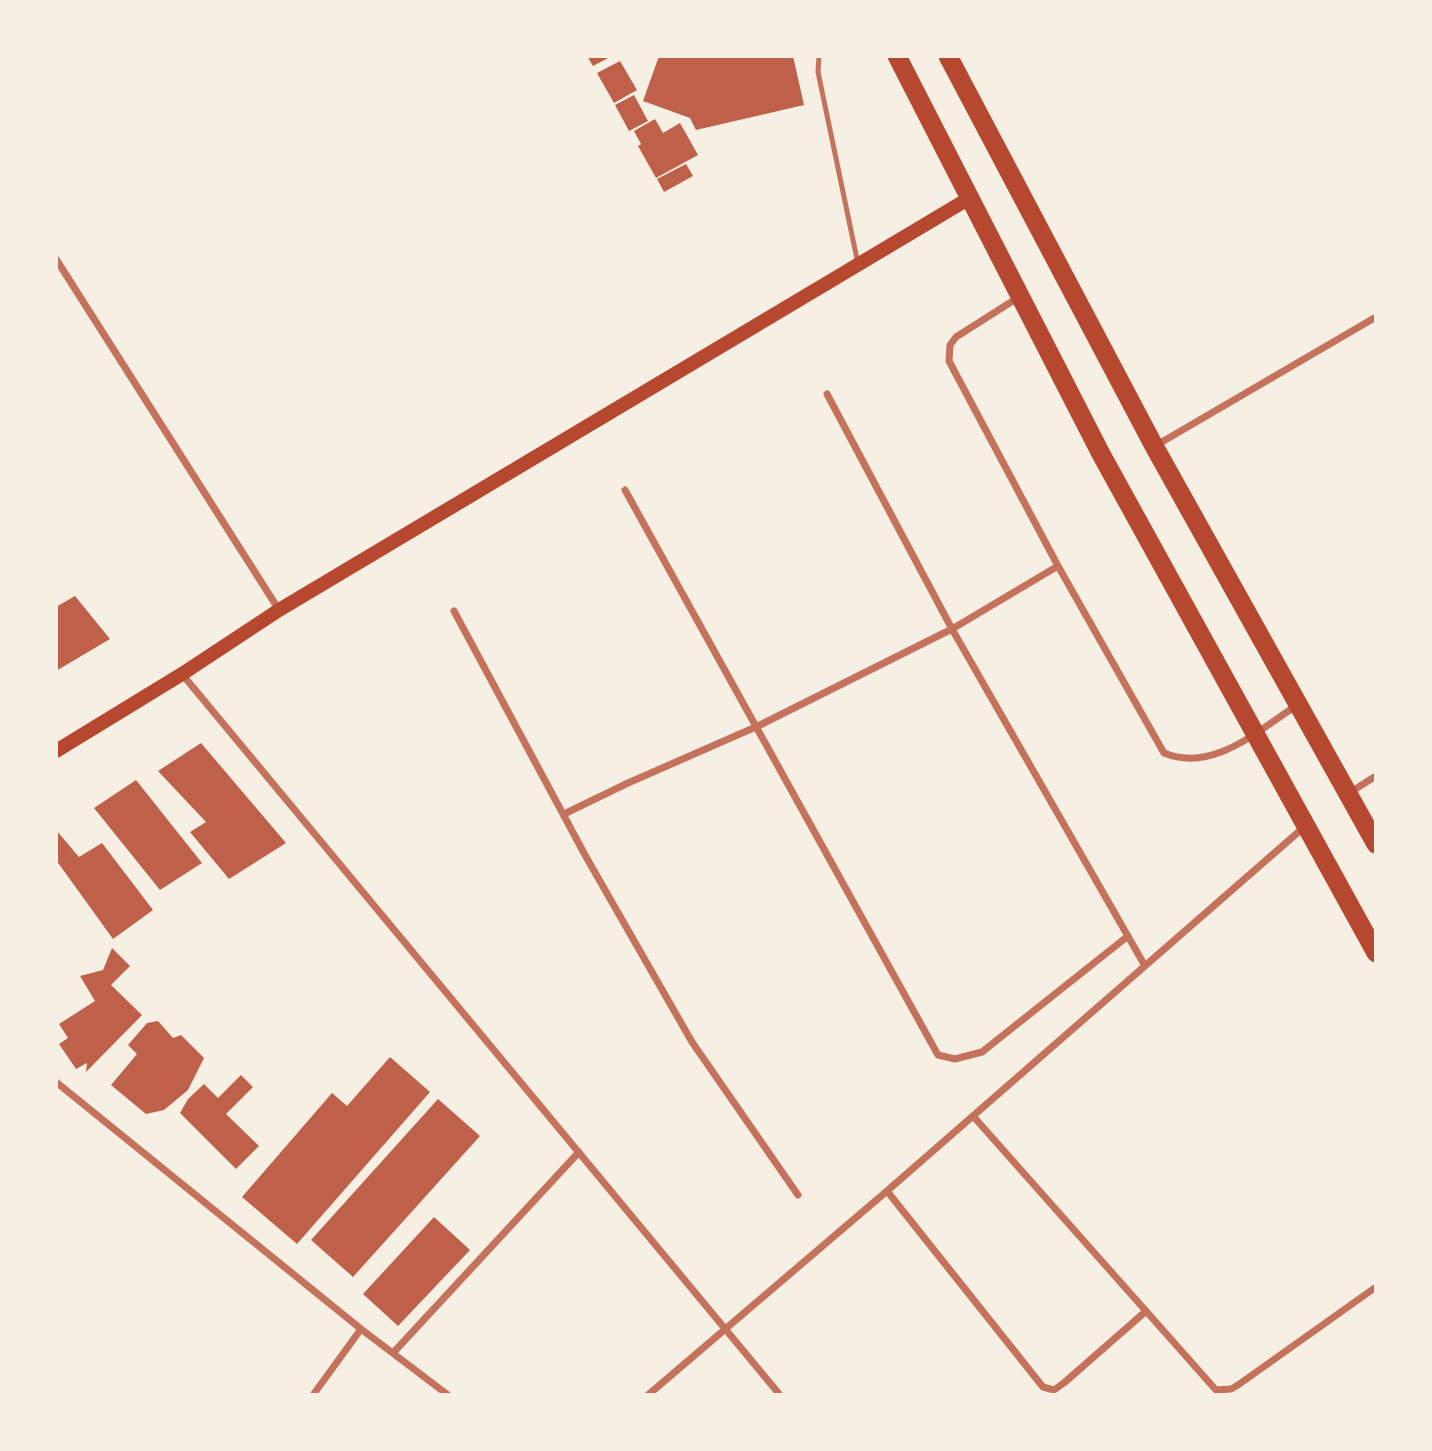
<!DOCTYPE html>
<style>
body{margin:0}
#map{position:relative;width:1432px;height:1451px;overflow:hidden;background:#f6efe4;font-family:"Noto Serif",serif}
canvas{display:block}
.frame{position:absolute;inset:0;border:58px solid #f6efe4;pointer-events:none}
</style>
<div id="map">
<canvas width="1432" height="1451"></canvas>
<div class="frame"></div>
</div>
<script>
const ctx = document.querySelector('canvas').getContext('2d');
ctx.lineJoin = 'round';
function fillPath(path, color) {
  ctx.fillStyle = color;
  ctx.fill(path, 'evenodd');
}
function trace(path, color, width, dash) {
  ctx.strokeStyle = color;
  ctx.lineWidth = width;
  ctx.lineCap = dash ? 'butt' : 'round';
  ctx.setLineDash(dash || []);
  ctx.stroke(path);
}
fillPath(new Path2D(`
 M587 56H612L593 66Z
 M659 56H793L804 105 696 130 690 118 643 101Z
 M620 61 637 90 614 103 597 73Z
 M634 95 648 121 629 131 615 105Z
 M655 119 663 133 680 123 698 155 656 178 638 146 641 144 634 131Z
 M686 164 693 176 664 192 657 179Z
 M75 596 110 639 56 671V607Z
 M201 743 286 843 229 879 190 832 206 822 158 771Z
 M136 780 202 863 160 890 94 808Z
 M56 830 79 857 102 843 153 910 113 939 56 860Z
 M112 948 130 966 111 985 142 1015 86 1072 87 1063 76 1069 59 1044 68 1038 59 1024 95 1001 80 976 103 970Z
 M158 1021 173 1038 181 1035 204 1058 188 1090 164 1110 146 1114 111 1085 137 1054 128 1045 147 1023Z
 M390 1057 430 1092 297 1244 242 1197 332 1093 347 1106Z
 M241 1075 253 1087 226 1114 259 1146 236 1169 180 1113 188 1099 204 1084 218 1098Z
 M438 1099 480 1136 353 1277 311 1240Z
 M434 1217 470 1250 398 1326 363 1294Z`), '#bf614a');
trace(new Path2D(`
 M819 56 818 72 858 264`), '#c5725c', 5);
trace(new Path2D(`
 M56 259 279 610
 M1019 297 956 337 950 345 949 361 1058 566 1164 753C1213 773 1257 731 1296 706
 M827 394 952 629 1145 966
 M1155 446 1376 317
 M625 490 938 1055 955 1059 982 1052 1128 936
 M454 611 585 855 692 1042 798 1195
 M182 674 780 1395
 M1349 793 1376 776
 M564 814 628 783 758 726 952 629 1058 566
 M56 1082 361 1329 448 1395
 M973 1116 1216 1390 1231 1389 1238 1385 1376 1287
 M887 1191 1043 1387 1054 1390 1065 1382 1145 1312
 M393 1353 579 1152
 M313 1395 361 1329
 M648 1395 887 1191 1303 828`), '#c5725c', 7);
trace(new Path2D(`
 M56 751 182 674 279 610 968 199`), '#b5482f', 14);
trace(new Path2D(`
 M897 56 1101 454 1376 953
 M948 56 1154 446 1376 844`), '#b5482f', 19);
</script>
